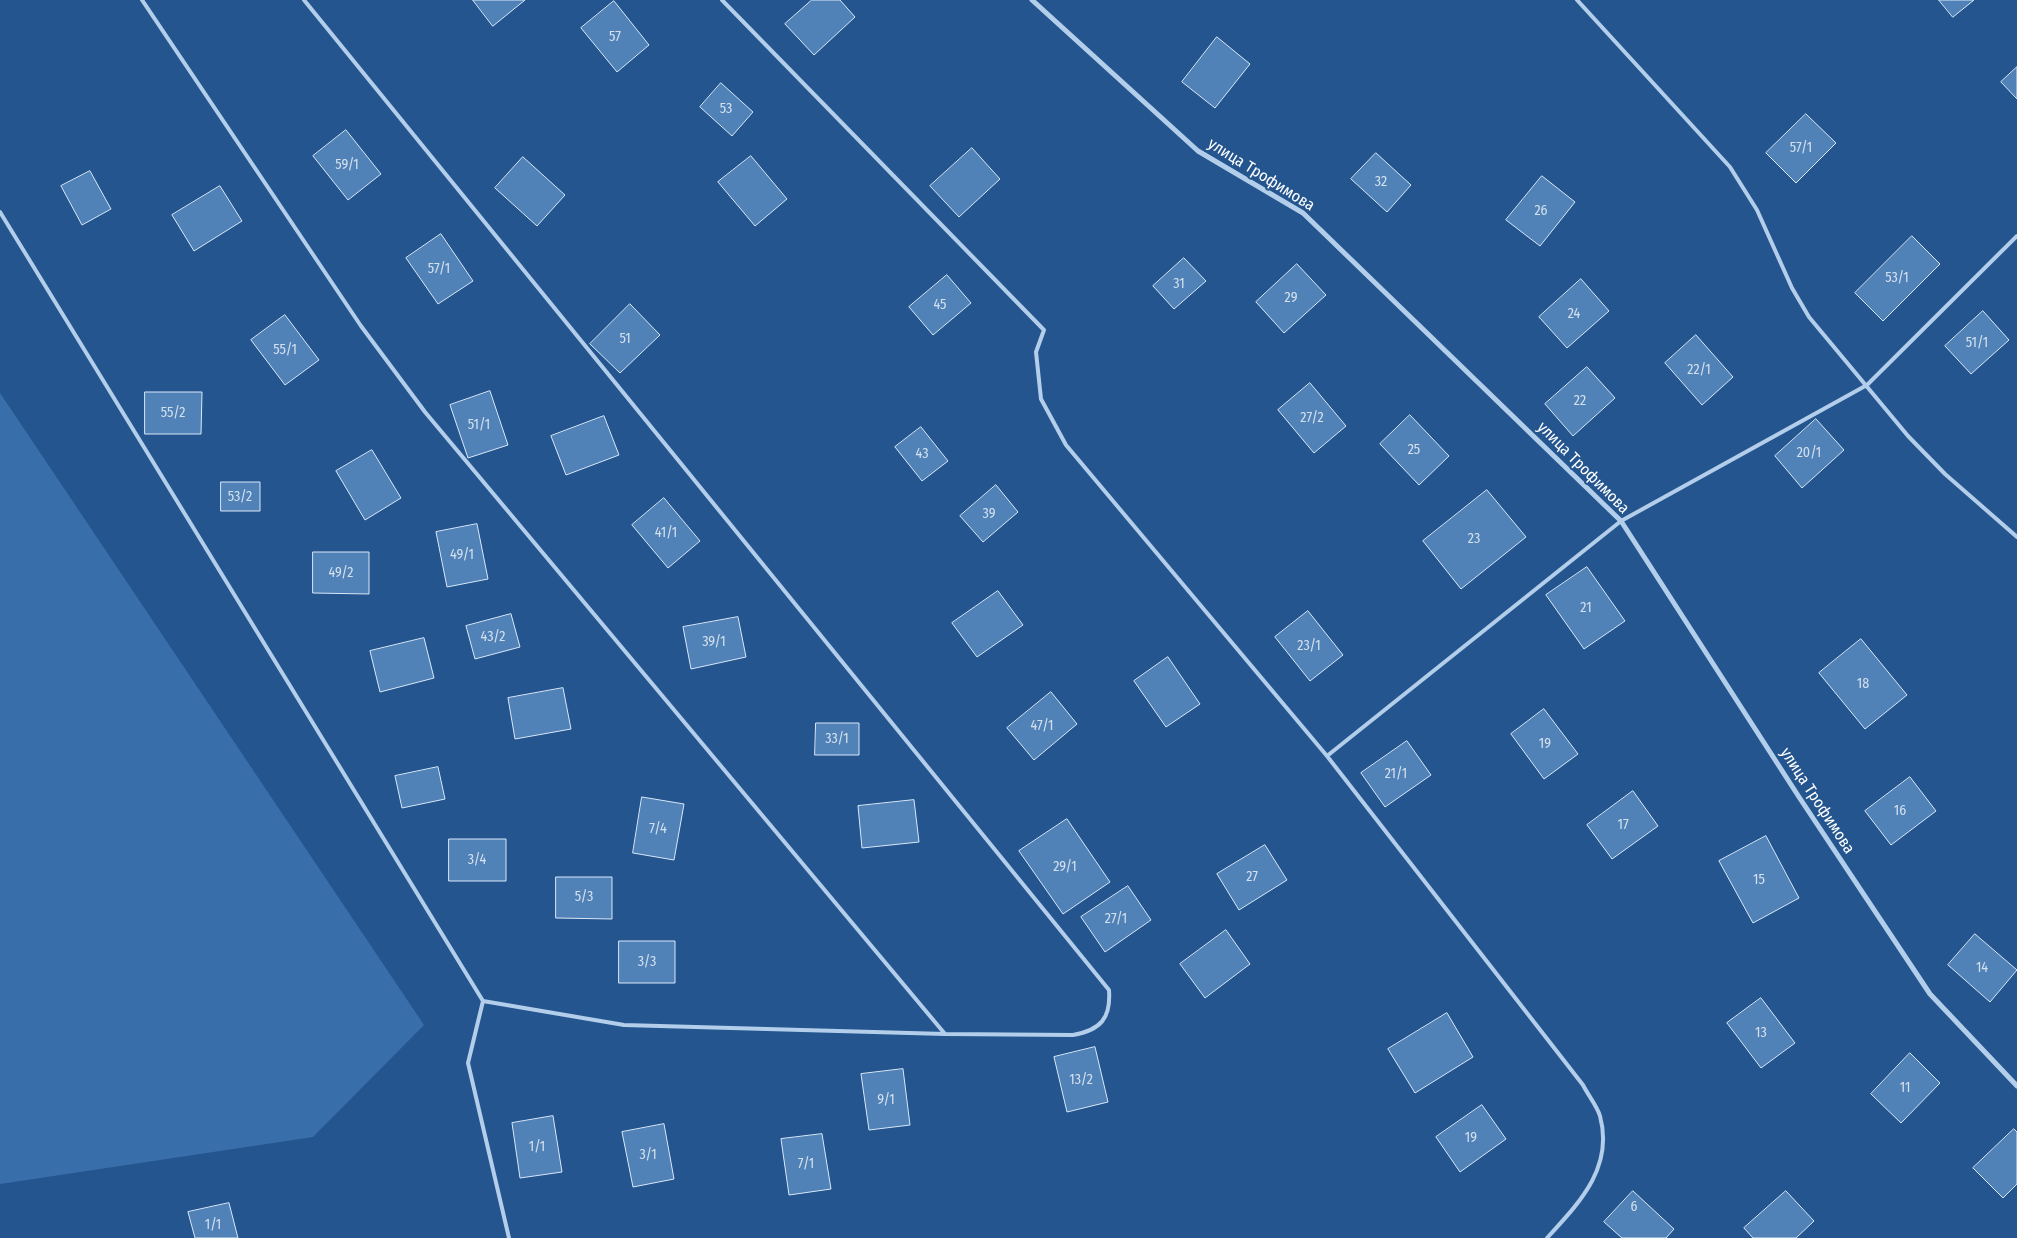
<!DOCTYPE html>
<meta charset="utf-8">
<style>
body{margin:0}
canvas{display:block;background:#24558e}
</style>
<canvas width="2017" height="1238"></canvas>
<script>
const ctx = document.querySelector('canvas').getContext('2d');
ctx.lineJoin = 'round';
function fillPath(path, color) {
  ctx.fillStyle = color;
  ctx.fill(path, 'evenodd');
}
function trace(path, color, width, dash) {
  ctx.strokeStyle = color;
  ctx.lineWidth = width;
  ctx.lineCap = dash ? 'butt' : 'round';
  ctx.setLineDash(dash || []);
  ctx.stroke(path);
}
function label(font, color, halo, rows, align = 'center') {
  ctx.font = font + ' "Fira Sans Condensed",sans-serif';
  ctx.lineWidth = 4;
  ctx.setLineDash([]);
  ctx.textBaseline = 'middle';
  ctx.strokeStyle = halo;
  ctx.fillStyle = color;
  for (const [text, x, y, turn = 0] of rows) {
    ctx.save();
    ctx.translate(x, y);
    ctx.rotate((+turn || 0) * Math.PI / 180);
    ctx.textAlign = isNaN(turn) ? turn : align;
    if (halo) ctx.strokeText(text, 0, 0);
    ctx.fillText(text, 0, 0);
    ctx.restore();
  }
}
fillPath(new Path2D(`
 M0 393 424 1025 313 1137 0 1184Z`), '#386fab');
const building = new Path2D(`
 M473 0H525L493 26Z
 M812 0H840L855 17 814 55 785 24Z
 M1939 0H1974L1953 17Z
 M614 1 649 45 617 72 581 28Z
 M1217 37 1250 64 1215 108 1182 82Z
 M2017 67V99L2001 82Z
 M721 83 753 112 732 136 700 107Z
 M1806 114 1836 143 1796 183 1766 153Z
 M346 130 381 174 348 200 313 156Z
 M972 148 1000 179 959 217 930 186Z
 M1376 153 1411 185 1387 212 1351 179Z
 M751 156 787 199 755 226 718 182Z
 M523 157 565 195 537 226 495 188Z
 M90 171 111 209 82 225 61 186Z
 M1542 176 1575 202 1540 246 1506 220Z
 M220 186 242 221 194 251 172 215Z
 M441 234 473 281 438 304 406 258Z
 M1912 236 1940 264 1883 321 1855 293Z
 M1184 258 1206 281 1174 309 1153 286Z
 M1297 264 1326 295 1284 333 1256 302Z
 M947 275 971 303 933 335 909 307Z
 M1581 279 1609 311 1567 348 1539 317Z
 M630 304 660 335 620 373 590 344Z
 M1983 311 2009 340 1971 374 1945 346Z
 M285 315 319 360 285 385 251 340Z
 M1696 335 1733 377 1702 405 1665 363Z
 M1587 367 1615 398 1573 436 1545 404Z
 M1310 383 1346 426 1314 453 1278 410Z
 M490 391 508 445 468 458 450 405Z
 M145 392H202L201 434H145Z
 M1410 415 1449 456 1419 485 1380 444Z
 M604 416 619 455 566 475 551 436Z
 M1816 419 1844 450 1802 488 1775 456Z
 M921 427 948 461 922 481 895 447Z
 M372 450 401 498 365 520 336 471Z
 M221 482H260V511H221Z
 M996 485 1018 512 983 542 960 516Z
 M1487 490 1526 537 1461 589 1423 541Z
 M664 498 700 541 668 568 632 525Z
 M477 524 488 579 447 587 436 532Z
 M313 552H369V594L313 593Z
 M1587 567 1625 621 1584 649 1546 595Z
 M998 591 1023 625 977 657 952 623Z
 M1308 611 1343 655 1310 681 1275 637Z
 M511 614 520 647 475 659 466 626Z
 M738 617 746 657 691 669 683 627Z
 M424 638 434 678 380 692 370 651Z
 M1861 639 1907 695 1865 729 1819 673Z
 M1168 657 1200 704 1166 727 1134 681Z
 M563 688 571 729 515 739 508 698Z
 M1051 692 1077 724 1034 760 1007 728Z
 M1544 709 1578 754 1544 779 1511 734Z
 M816 723H859V755H815Z
 M1407 741 1431 775 1385 807 1361 773Z
 M438 767 445 799 402 808 395 776Z
 M1910 777 1936 811 1891 845 1865 811Z
 M1633 791 1658 826 1612 859 1587 825Z
 M642 797 684 804 674 860 633 853Z
 M914 800 919 842 862 848 858 806Z
 M1067 819 1110 882 1063 914 1019 851Z
 M1766 836 1799 898 1753 923 1719 861Z
 M449 839H506V881H449Z
 M1265 845 1287 880 1239 910 1217 874Z
 M556 877H612V919L556 918Z
 M1128 886 1151 920 1105 952 1081 917Z
 M1226 930 1250 964 1205 998 1180 964Z
 M1975 934 2017 970 1990 1002 1948 965Z
 M619 941H675V983H619Z
 M1761 998 1795 1043 1761 1068 1727 1023Z
 M1447 1013 1473 1057 1415 1093 1388 1049Z
 M1095 1047 1108 1102 1067 1112 1054 1057Z
 M1910 1053 1940 1083 1901 1123 1871 1094Z
 M903 1069 910 1125 869 1130 861 1074Z
 M1482 1105 1506 1139 1460 1172 1436 1137Z
 M553 1116 562 1172 520 1178 512 1123Z
 M664 1124 674 1179 633 1187 622 1132Z
 M2014 1129 2017 1132V1184L2003 1198 1973 1168Z
 M822 1134 831 1189 789 1195 781 1139Z
 M1633 1191 1674 1229 1666 1238H1622L1604 1222Z
 M1786 1191 1814 1221 1796 1238H1753L1744 1228Z
 M229 1203 238 1238H195L188 1212Z`);
fillPath(building, '#5081b7');
trace(building, '#d8e8f9', 1);
trace(new Path2D(`
 M142 0 361 326 425 412 945 1034
 M722 0 1044 330 1036 352 1041 399 1066 445 1327 756 1621 521 1867 385 2017 236
 M1577 0 1730 167 1757 210 1792 288 1809 317 1908 436 1945 474 2017 537
 M0 212 483 1001 624 1025 945 1034 1073 1035C1101 1030 1111 1018 1109 990L304 0
 M1327 756 1583 1085C1588 1095 1597 1106 1600 1116 1614 1168 1579 1203 1547 1238
 M483 1001 468 1063 509 1238`), '#b3ceeb', 4);
trace(new Path2D(`
 M1032 0 1198 151 1303 213 1621 521 1799 797 1930 994 2017 1086`), '#b3ceeb', 5);
label('14px', '#d3e0ed', null, [
 ["57",615,37],
 ["53",726,109],
 ["57/1",1801,148],
 ["59/1",347,165],
 ["32",1381,182],
 ["26",1541,211],
 ["57/1",439,269],
 ["53/1",1897,278],
 ["31",1179,284],
 ["29",1291,298],
 ["45",940,305],
 ["24",1574,314],
 ["51",625,339],
 ["51/1",1977,343],
 ["55/1",285,350],
 ["22/1",1699,370],
 ["22",1580,401],
 ["55/2",173,413],
 ["27/2",1312,418],
 ["51/1",479,425],
 ["25",1414,450],
 ["20/1",1809,453],
 ["43",922,454],
 ["53/2",240,497],
 ["39",989,514],
 ["41/1",666,533],
 ["23",1474,539],
 ["49/1",462,555],
 ["49/2",341,573],
 ["21",1586,608],
 ["43/2",493,637],
 ["39/1",714,642],
 ["23/1",1309,646],
 ["18",1863,684],
 ["47/1",1042,726],
 ["33/1",837,739],
 ["19",1545,744],
 ["21/1",1396,774],
 ["16",1900,811],
 ["17",1623,825],
 ["7/4",658,829],
 ["3/4",477,860],
 ["29/1",1065,867],
 ["27",1252,877],
 ["15",1759,880],
 ["5/3",584,897],
 ["27/1",1116,919],
 ["3/3",647,962],
 ["14",1982,968],
 ["13",1761,1033],
 ["13/2",1081,1080],
 ["11",1905,1088],
 ["9/1",886,1100],
 ["19",1471,1138],
 ["1/1",537,1147],
 ["3/1",648,1155],
 ["7/1",806,1164],
 ["6",1634,1207],
 ["1/1",213,1225]
]);
label('16px', '#fff', '#24558e', [
 ["улица Трофимова",1261,175,32],
 ["улица Трофимова",1583,468,45],
 ["улица Трофимова",1817,801,57]
]);
</script>
